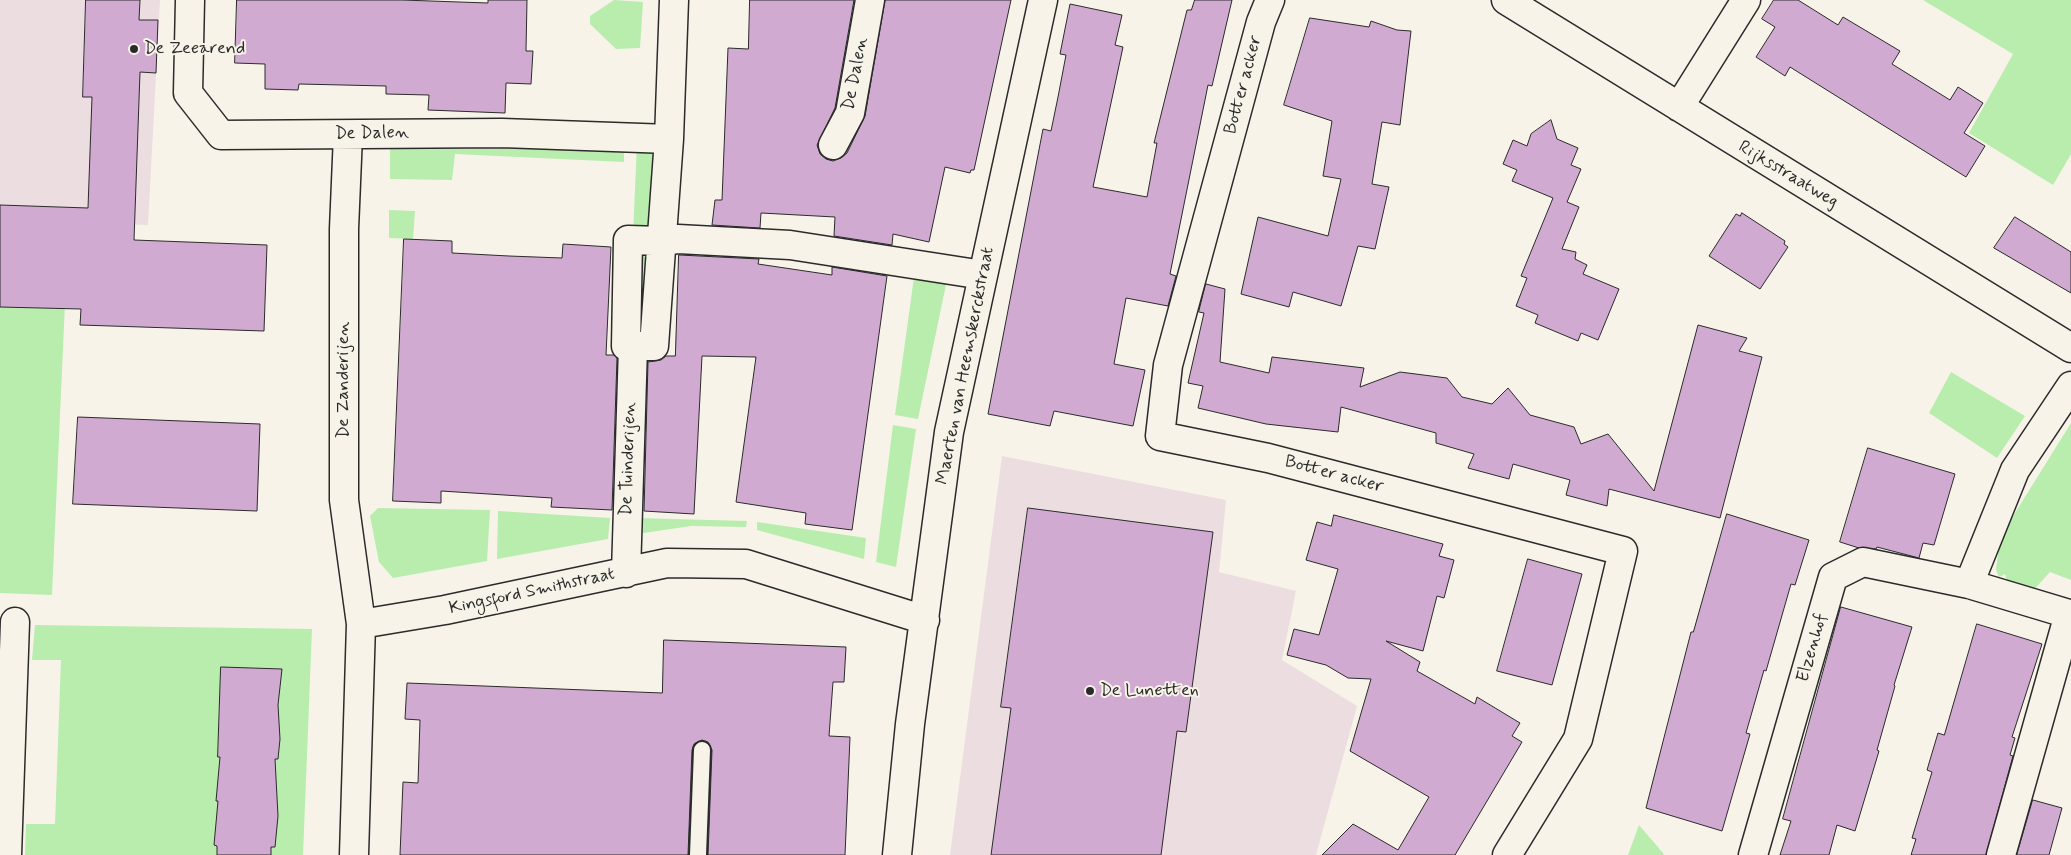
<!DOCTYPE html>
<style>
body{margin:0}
canvas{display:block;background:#f7f3e8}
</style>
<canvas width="2071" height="855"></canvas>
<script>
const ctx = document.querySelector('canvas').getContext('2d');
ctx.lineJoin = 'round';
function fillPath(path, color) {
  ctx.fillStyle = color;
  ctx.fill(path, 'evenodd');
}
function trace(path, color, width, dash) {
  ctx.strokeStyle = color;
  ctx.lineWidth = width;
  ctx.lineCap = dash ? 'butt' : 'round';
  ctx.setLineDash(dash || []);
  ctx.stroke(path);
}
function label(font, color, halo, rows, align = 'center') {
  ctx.font = font + ' Mynerve,sans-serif';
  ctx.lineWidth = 4;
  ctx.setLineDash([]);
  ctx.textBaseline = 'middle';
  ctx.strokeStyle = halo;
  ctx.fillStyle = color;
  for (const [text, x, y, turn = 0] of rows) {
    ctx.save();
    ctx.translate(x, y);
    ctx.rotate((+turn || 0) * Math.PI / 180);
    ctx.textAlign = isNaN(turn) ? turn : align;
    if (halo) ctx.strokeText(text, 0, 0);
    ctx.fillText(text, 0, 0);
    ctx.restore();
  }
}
fillPath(new Path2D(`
 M0 0H160L148 225 0 220Z
 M1002 456 1226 500 1219 572 1296 591 1282 660 1357 706 1316 855H950Z`), '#ecdde1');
fillPath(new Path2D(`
 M614 0 643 2 640 48 616 49 590 24V16Z
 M1923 0H2071V154L2053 185 1969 133 2013 54Z
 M502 139 624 144V162L455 154 452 180 390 179V147L501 149Z
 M637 144 654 145 650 236 633 235Z
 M389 210 415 211 413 239 389 238Z
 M0 232 68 236 52 595 0 593Z
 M632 246H651L645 337H628Z
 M915 270 948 275 918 419 895 415Z
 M1951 372 2025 416 1997 458 1929 413Z
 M2071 423V580L2050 572 2030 594 2008 585 2005 574 1999 577 1996 570 1999 546 2010 521Z
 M893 425 916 429 896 567 876 562Z
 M378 508 490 510 487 561 393 578 379 562 370 516Z
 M498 511 610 518 608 539 497 559Z
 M637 518 747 521 746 527 691 526 637 534Z
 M757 522 866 538 864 559 757 530Z
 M35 625 312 629 303 855H25L26 824H55L61 660H32Z
 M1639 825 1663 853 1664 855H1628Z`), '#b8edae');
const building = new Path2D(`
 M86 0H140L139 20H158L156 73 140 72 134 240 267 245 264 331 80 325 81 309 0 307V205L88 208 92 97H83Z
 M237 0H402L488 3V0H527L526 51H533L531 84 506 83 505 113 428 110 429 95 386 94V86L299 84 298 90 265 89V64L235 63Z
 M750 0H854L835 108 817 145 820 154 826 159 833 161 841 158 847 153 865 116 885 0H1011L974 170H971L970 173 945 167 929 242 893 234 892 245 834 236 835 217 761 213 760 228 712 225 715 200H722L728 48 748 49Z
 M1195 0H1232L1212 86 1208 85 1170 274 1176 276 1168 306 1126 298 1114 364 1145 370 1133 426 1054 411 1050 426 988 414 1043 129 1051 131 1058 97 1066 55 1060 54 1070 4 1122 15 1115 45 1123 47 1093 187 1147 197 1157 143H1154L1187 10H1191Z
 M1774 0H1798L1838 25 1843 17 1900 51 1892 64 1950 100 1958 87 1983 103 1964 133 1985 146 1966 177 1790 67 1785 76 1756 57 1775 27 1762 19Z
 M1310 18 1369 27 1371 21 1397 30 1411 31 1400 125 1382 122 1372 184 1389 187 1375 249 1358 246 1341 306 1293 292 1289 307 1241 294 1258 217 1328 236 1341 179 1323 176 1332 121 1284 105Z
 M1551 120 1557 139 1578 148 1571 165 1581 169 1567 202 1579 207 1562 249 1576 252 1575 259 1587 265 1583 274 1619 289 1598 340 1581 333 1578 341 1535 323 1538 315 1516 306 1527 278 1521 276 1553 198 1512 181 1517 170 1503 164 1513 140 1527 146 1531 134Z
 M1742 213 1785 241 1784 244 1788 247 1760 289 1709 256 1736 214 1740 216Z
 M2015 217 2071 252V293L1994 248Z
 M404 239 452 241V253L509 256 562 258 563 244 611 247 606 355H614L617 358 612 510 551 507 552 498 441 491V503L393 501Z
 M679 255 759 259 758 264 832 275V267L887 276 852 530 805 524 806 513 736 502 756 357 702 356 694 514 644 511 648 362 661 360 666 356H675Z
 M1206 284 1225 289 1220 362 1269 373 1272 357 1364 368 1360 387 1400 372 1447 378 1462 397 1492 404 1508 388 1530 415 1574 427 1581 444 1608 434 1654 491 1698 325 1747 338 1739 351 1762 357 1720 518 1609 489 1607 506 1566 495 1570 480 1513 464 1509 479 1468 468 1474 454 1436 443V433L1341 407 1338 432 1266 424 1198 408 1203 386 1188 383 1204 313 1199 312Z
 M78 417 260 424 257 511 73 504Z
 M1868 448 1955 474 1934 545 1923 543 1919 558 1877 547 1876 549 1859 548 1840 542Z
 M1028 508 1213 532 1186 732 1177 731 1161 855H991L1011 708 1001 707Z
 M1727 514 1809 540 1795 585 1791 584 1766 671 1764 670 1746 733 1750 734 1722 831 1646 808 1691 632H1693Z
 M1334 515 1443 544 1439 556 1454 560 1444 598 1437 596 1423 651 1386 641 1420 662 1417 671 1475 704 1477 697 1520 723 1512 736 1522 742 1455 855H1322L1353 824 1398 850 1429 797 1350 751 1371 679 1348 678 1326 665 1287 655 1294 629 1319 635 1338 569 1306 560 1317 522 1331 526Z
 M1528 559 1582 574 1552 685 1497 671Z
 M1841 607 1912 627 1894 685 1895 686 1877 750 1879 751 1855 831 1837 825 1829 855H1780L1791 821 1783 819Z
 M1977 624 2042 644 2012 737 2015 738 2010 755 2013 756 1986 855H1911L1916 839 1912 838 1932 772 1927 770 1938 733 1944 735Z
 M664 640 846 647 844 682H833L829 736 850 737 845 855H708L712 750 708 742 702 740 694 744 692 750 688 855H400L403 782 418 783 420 720 405 719 407 683 662 693Z
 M221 667 282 669 278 705 280 739 278 759H275L278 816 275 847H271V855H217V846L214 845 218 801H216L220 757H218Z
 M2033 800 2062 808 2049 855H2017Z`);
fillPath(building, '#d1aad2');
trace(building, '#2b2b2b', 1);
const lane = new Path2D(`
 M698 855 702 750`);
const street = new Path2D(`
 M190 0 188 93 221 135 502 133 669 139
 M1270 0 1261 22 1168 365 1160 436 1268 458 1623 551 1578 739 1507 855
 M1506 0 2071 348
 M1679 107 1746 0
 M348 135 344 229V500L361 624
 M833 145 850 113 870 0
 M633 346H626L628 240 662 241 678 239 790 245 983 275
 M626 573 633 346H654L669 139 674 0
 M1969 584 2015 470 2071 386
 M7 855 15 622
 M354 855 361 624 445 610 667 563 746 564 925 620
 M897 855 910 724 949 432 1043 0
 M1753 855 1833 577 1863 562 1969 584 2069 614 2001 855`);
trace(lane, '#2b2b2b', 20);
trace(street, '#2b2b2b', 31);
trace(lane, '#f7f3e8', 16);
trace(street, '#f7f3e8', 28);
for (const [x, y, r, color] of [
 [134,49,5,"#2b2b2b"],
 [1090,691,5,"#2b2b2b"]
]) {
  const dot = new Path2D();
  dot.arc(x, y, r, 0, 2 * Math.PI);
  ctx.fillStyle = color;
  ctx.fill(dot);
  trace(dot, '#f7f3e8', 2);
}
label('18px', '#2b2b2b', '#f7f3e8', [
 ["De Zeearend",144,49],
 ["De Lunetten",1100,691]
], 'left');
label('18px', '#2b2b2b', '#f7f3e8', [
 ["De Dalen",856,74,-79],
 ["Botter acker",1244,85,-75],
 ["De Dalen",372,134,-1],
 ["Rijksstraatweg",1788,175,31],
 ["Maerten van Heemskerckstraat",966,366,-79],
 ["De Zanderijen",344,380,-90],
 ["De Tuinderijen",629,459,-88],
 ["Botter acker",1334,475,15],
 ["Kingsford Smithstraat",532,592,-12],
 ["Elzenhof",1813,648,-74]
]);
</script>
